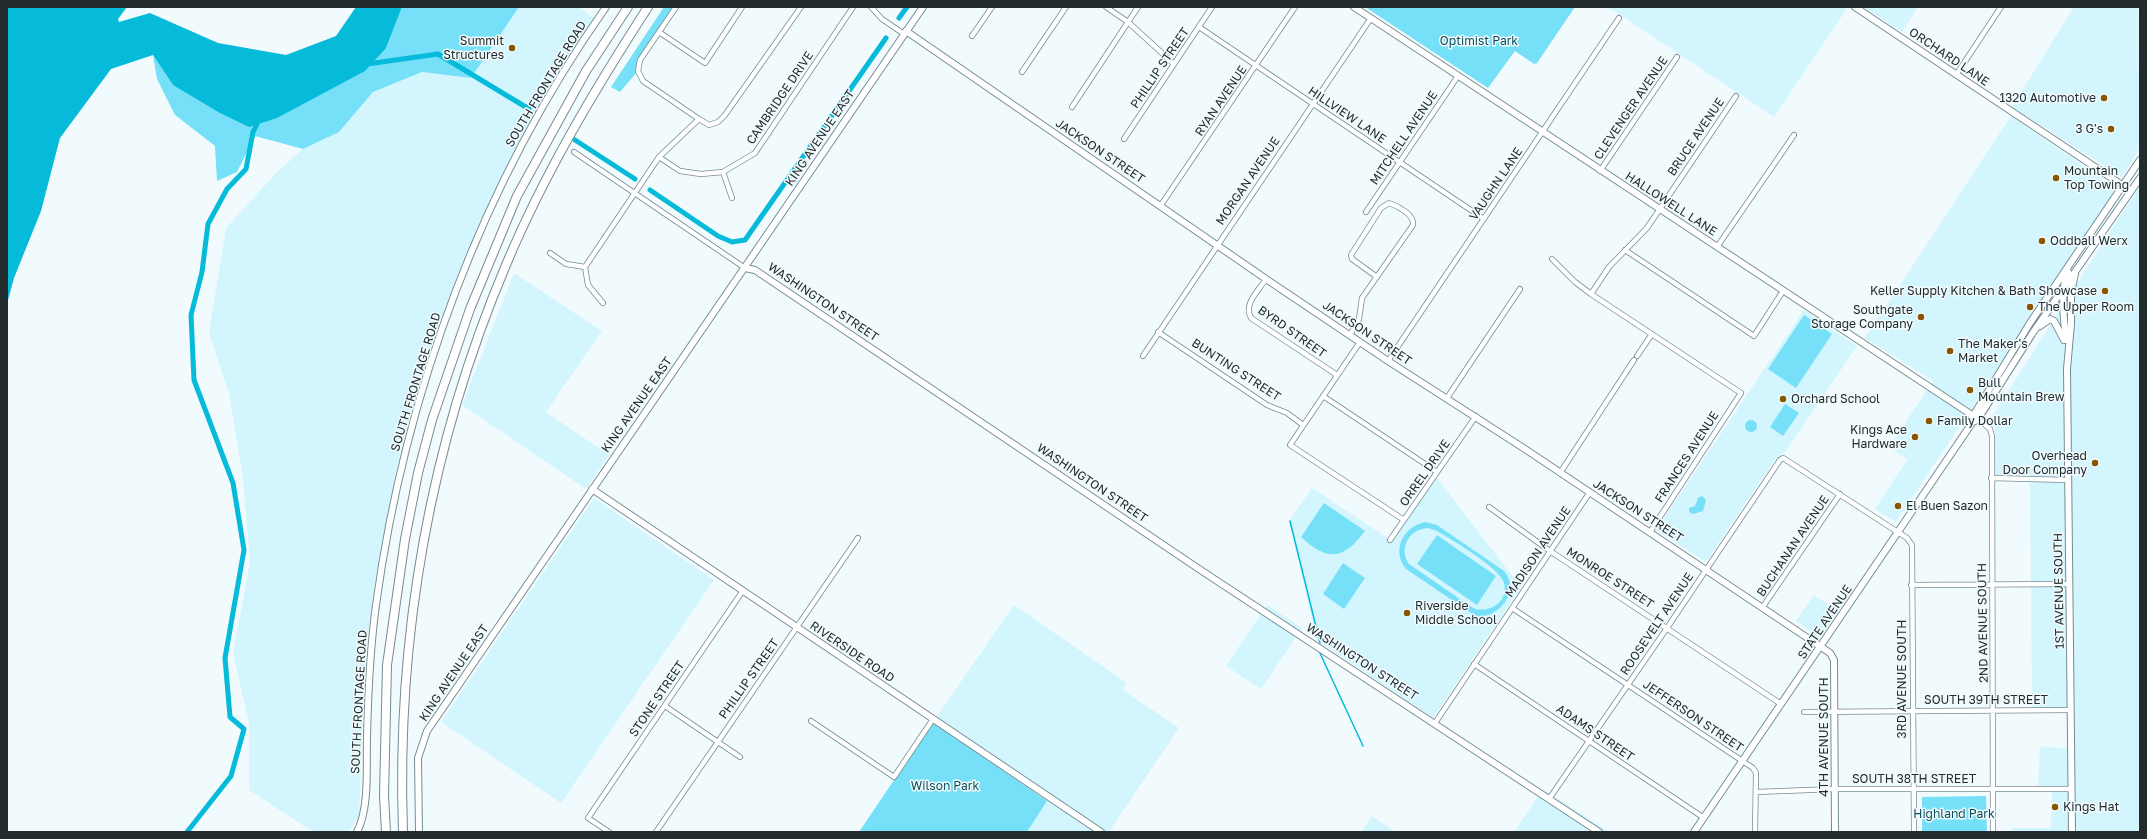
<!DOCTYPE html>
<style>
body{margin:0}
#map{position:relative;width:2147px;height:839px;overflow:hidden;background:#f1fbfd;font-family:"Golos Text",sans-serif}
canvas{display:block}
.frame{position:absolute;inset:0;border:8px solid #222c2e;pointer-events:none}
</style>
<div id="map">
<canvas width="2147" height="839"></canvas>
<div class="frame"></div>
</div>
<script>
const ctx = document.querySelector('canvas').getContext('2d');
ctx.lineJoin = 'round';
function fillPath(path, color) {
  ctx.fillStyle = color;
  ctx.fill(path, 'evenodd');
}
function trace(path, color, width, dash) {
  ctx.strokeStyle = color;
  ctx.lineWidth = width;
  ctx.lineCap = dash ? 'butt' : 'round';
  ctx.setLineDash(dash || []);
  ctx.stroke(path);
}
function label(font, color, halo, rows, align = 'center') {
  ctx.font = font + ' "Golos Text",sans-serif';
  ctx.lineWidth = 3;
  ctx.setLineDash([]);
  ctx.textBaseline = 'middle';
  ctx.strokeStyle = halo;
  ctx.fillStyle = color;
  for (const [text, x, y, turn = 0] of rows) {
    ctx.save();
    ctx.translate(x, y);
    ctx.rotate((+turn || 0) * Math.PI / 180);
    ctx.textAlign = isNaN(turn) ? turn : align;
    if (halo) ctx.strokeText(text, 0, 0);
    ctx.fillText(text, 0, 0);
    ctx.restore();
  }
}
fillPath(new Path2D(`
 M519 7H579L594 18 536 111 490 201 457 277 417 383 396 471 374 587 365 660 359 816 348 832H313L249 790V723L233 653 250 562 243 479 229 394 209 332 226 228 277 172 303 149 339 132 373 92 422 72 471 78Z
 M1608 7H1848L1774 117Z
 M1864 7H1918L1902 32Z
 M2074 7H2138L2140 148 2122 177 2012 107Z
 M2011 116 2117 189 1896 522 1875 509 1907 460 1889 447 1933 381 1865 338Z
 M2140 185V832H2012V828H2051L2052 789H2038L2040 746 2071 749V710H2032L2030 480 1991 478 1995 428 1989 421Z
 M514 273 602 331 546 412 609 455 586 489 462 405Z
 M1804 310 1857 346 1786 451 1774 461 1706 562 1656 530Z
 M1436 477 1521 587 1433 718 1317 640 1289 521 1312 488 1392 541Z
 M594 498 714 580 561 803 441 722Z
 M1814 595 1839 612 1820 638 1796 621Z
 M1014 605 1127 683 1123 690 1179 728 1109 832H1027L1047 801 933 722Z
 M1267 605 1302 628 1261 689 1226 666Z
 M1543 789 1609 832H1514Z
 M1372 816 1396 832H1361Z`), '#d3f6fe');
fillPath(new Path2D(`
 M402 7H519L471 78 422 72 373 92 339 132 303 149 255 136 237 172 217 181 215 146 175 115 157 79 153 55 173 85 386 48Z
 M664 7H674L643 51 638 71 620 92 611 87Z
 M1365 7H1575L1537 63 1534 64 1515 51 1488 88Z
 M1804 315 1832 334 1796 388 1768 369Z
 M1785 404 1799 413 1783 436 1770 427Z
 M1745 426a6 6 0 1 1 12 0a6 6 0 1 1-12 0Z
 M1702 496 1706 500 1703 511 1693 514 1689 512V508L1695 506 1698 498Z
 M1324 503 1365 531C1343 561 1327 561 1301 537Z
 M1425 522 1437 525 1504 571C1521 591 1500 617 1477 617L1406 569C1391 550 1403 527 1425 522ZM1428 528 1437 531C1452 540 1500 568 1504 583 1509 602 1489 614 1473 608L1409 564C1398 548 1409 529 1428 528Z
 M1437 535 1496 576 1477 605 1417 564Z
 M1343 563 1365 578 1344 609 1323 594Z
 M933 722 1047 801 1027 832H859Z
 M1986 796 1987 832H1922V797Z`), '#76e0f9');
fillPath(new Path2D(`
 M7 7H127L118 19 119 22 150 13 218 43 286 55 336 36 356 7H402L386 48 365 71 277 118 249 127 220 113 173 85 153 55 111 69 60 138 41 211 14 278 7 304Z`), '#06bad9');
trace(new Path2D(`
 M1290 521 1320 643
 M1319 651 1363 746`), '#06bad9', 1.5);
trace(new Path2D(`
 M899 18 907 7
 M367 64 438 54 529 109
 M575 140 635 179
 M650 190 718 236 732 242 745 240 886 38
 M187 832 231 776 244 729 230 717 225 658 244 550 233 483 194 380 191 315 202 272 208 224 227 189 246 169 253 132 259 120`), '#06bad9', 5);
const street = new Path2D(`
 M676 7 640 60 638 71 643 81 699 119
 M871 7 882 19 904 34
 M1106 7 1128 22 1174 64
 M1199 27 1484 219
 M659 32 705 63 742 7
 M972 36 992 7
 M1022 72 1066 7
 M1956 75 2001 7
 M1072 107 1138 7
 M1124 139 1212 7
 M574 152 745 268
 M659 157 680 171 701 174 723 172 755 153 853 7
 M1600 171 1677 57
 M723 172 732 198
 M1161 205 1295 7
 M1366 212 1458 76
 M1717 247 1794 135
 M1625 250 1754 336 1783 291
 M550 253 566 264 585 267 659 157 699 119 709 125 718 122 725 115 801 7
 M1552 259 1575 282 1591 294 1741 393 1650 532
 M585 267 588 285 603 303
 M1266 279C1259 290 1243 304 1251 318L1337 375
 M1591 294 1609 267 1647 228 1736 96
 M1158 332 1267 405 1287 413 1303 425
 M1350 335 1359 319 1362 298 1413 225C1415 215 1398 206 1389 203L1381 208 1351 255 1352 259 1377 277
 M1360 342 1290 445 1404 520
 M1143 356 1371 18
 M1637 356 1652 334
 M1388 361 1619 18
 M1323 396 1437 472
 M1447 398 1520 289
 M1978 419 1990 429 1992 436 1993 832
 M1560 473 1634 360
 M1991 478 2068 480
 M1489 507 1550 551 1781 704
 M1390 540 1476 416
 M1911 585 2070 584
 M1512 608 1753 768 1756 773 1755 832
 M1762 608 1840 494
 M1474 664 1704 818
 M665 706 740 757
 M1804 712 2071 710
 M811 721 894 777 933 719
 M1435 723 1590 492
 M1756 792 1835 789H2072
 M1549 799 1667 628 1780 460 1783 458 1907 538 1912 545 1914 832
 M609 832 588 818 742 592
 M656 832 858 538`);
const secondary = new Path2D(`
 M1354 7 1978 419
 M1855 7 2131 191
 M906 31 1266 279 1388 361 1525 449 1830 653 1834 660 1835 832
 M745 268 755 270 1202 571 1599 832
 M2040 326 2050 319 2054 321 2064 340
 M2066 340C2064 322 2060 287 2068 272
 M1975 421 1978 419 2032 334 2140 178
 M592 489 1101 832
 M357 832C370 807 366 765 367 737 368 693 370 649 376 605 405 392 482 183 606 7
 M419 832 418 758 427 731 923 7
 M1694 832 1972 423 1973 416 2030 323 2140 160
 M2072 832 2067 369 2071 324V292L2075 274`);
const highway = new Path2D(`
 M386 832 384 796 387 665 405 539 418 473 432 420 470 309 517 196 586 71 628 7
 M403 832C396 638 430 444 506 265 544 174 595 89 648 7`);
trace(street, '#768c92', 6);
trace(secondary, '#768c92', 8);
trace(highway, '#768c92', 10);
trace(street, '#fff', 4.5);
trace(secondary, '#fff', 6);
trace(highway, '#fff', 8);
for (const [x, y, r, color] of [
 [512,48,4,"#895600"],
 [2104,98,4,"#895600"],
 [2111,129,4,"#895600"],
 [2056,178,4,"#895600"],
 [2042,241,4,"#895600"],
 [2105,291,4,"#895600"],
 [2030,307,4,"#895600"],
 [1921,317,4,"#895600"],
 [1950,351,4,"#895600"],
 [1970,390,4,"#895600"],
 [1783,399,4,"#895600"],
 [1929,421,4,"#895600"],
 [1915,437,4,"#895600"],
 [2095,463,4,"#895600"],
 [1898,506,4,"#895600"],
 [1407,613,4,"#895600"],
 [2055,807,4,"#895600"]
]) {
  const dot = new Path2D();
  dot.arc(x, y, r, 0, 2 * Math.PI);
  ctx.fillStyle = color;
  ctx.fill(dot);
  trace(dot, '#f1fbfd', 1.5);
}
label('12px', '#222c2e', '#f1fbfd', [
 ["Summit",504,41,"right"],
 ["Structures",504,55,"right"],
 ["1320 Automotive",2096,98,"right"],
 ["3 G's",2103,129,"right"],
 ["Mountain",2064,171],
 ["Top Towing",2064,185],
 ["Oddball Werx",2050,241],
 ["Keller Supply Kitchen & Bath Showcase",2097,291,"right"],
 ["The Upper Room",2038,307],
 ["Southgate",1913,310,"right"],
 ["Storage Company",1913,324,"right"],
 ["The Maker's",1958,344],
 ["Market",1958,358],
 ["Bull",1978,383],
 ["Mountain Brew",1978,397],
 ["Orchard School",1791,399],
 ["Family Dollar",1937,421],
 ["Kings Ace",1907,430,"right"],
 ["Hardware",1907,444,"right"],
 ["Overhead",2087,456,"right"],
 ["Door Company",2087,470,"right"],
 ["El Buen Sazon",1906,506],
 ["Riverside",1415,606],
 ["Middle School",1415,620],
 ["Kings Hat",2063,807]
], 'left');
label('12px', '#0f4e5b', '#f1fbfd', [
 ["Optimist Park",1479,41],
 ["Wilson Park",945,786],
 ["Highland Park",1954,814]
]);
label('12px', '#222c2e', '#f1fbfd', [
 ["ORCHARD LANE",1949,57,34],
 ["PHILLIP STREET",1160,68,-56],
 ["SOUTH FRONTAGE ROAD",546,84,-59],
 ["CAMBRIDGE DRIVE",780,98,-56],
 ["RYAN AVENUE",1221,101,-56],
 ["CLEVENGER AVENUE",1631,108,-56],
 ["HILLVIEW LANE",1347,115,34],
 ["BRUCE AVENUE",1696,137,-56],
 ["KING AVENUE EAST",820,138,-56],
 ["MITCHELL AVENUE",1404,138,-56],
 ["JACKSON STREET",1100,151,34],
 ["MORGAN AVENUE",1248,181,-56],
 ["VAUGHN LANE",1496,184,-56],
 ["HALLOWELL LANE",1671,204,33],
 ["WASHINGTON STREET",823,302,34],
 ["BYRD STREET",1292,332,35],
 ["JACKSON STREET",1367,333,34],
 ["BUNTING STREET",1236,370,33],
 ["SOUTH FRONTAGE ROAD",416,382,-73],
 ["KING AVENUE EAST",637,405,-55],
 ["FRANCES AVENUE",1687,457,-57],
 ["ORREL DRIVE",1425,473,-55],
 ["WASHINGTON STREET",1092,483,34],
 ["JACKSON STREET",1638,511,33],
 ["BUCHANAN AVENUE",1793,546,-56],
 ["MADISON AVENUE",1538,552,-56],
 ["MONROE STREET",1610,578,33],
 ["1ST AVENUE SOUTH",2059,591,-91],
 ["STATE AVENUE",1825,622,-56],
 ["2ND AVENUE SOUTH",1983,623,-91],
 ["ROOSEVELT AVENUE",1657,624,-56],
 ["RIVERSIDE ROAD",852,652,34],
 ["WASHINGTON STREET",1362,662,33],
 ["KING AVENUE EAST",454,673,-56],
 ["PHILLIP STREET",749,679,-55],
 ["3RD AVENUE SOUTH",1902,679,-90],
 ["STONE STREET",657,699,-56],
 ["SOUTH 39TH STREET",1986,700],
 ["SOUTH FRONTAGE ROAD",359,702,-87],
 ["JEFFERSON STREET",1693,716,34],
 ["ADAMS STREET",1595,733,34],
 ["4TH AVENUE SOUTH",1824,737,-90],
 ["SOUTH 38TH STREET",1914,779]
]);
</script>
